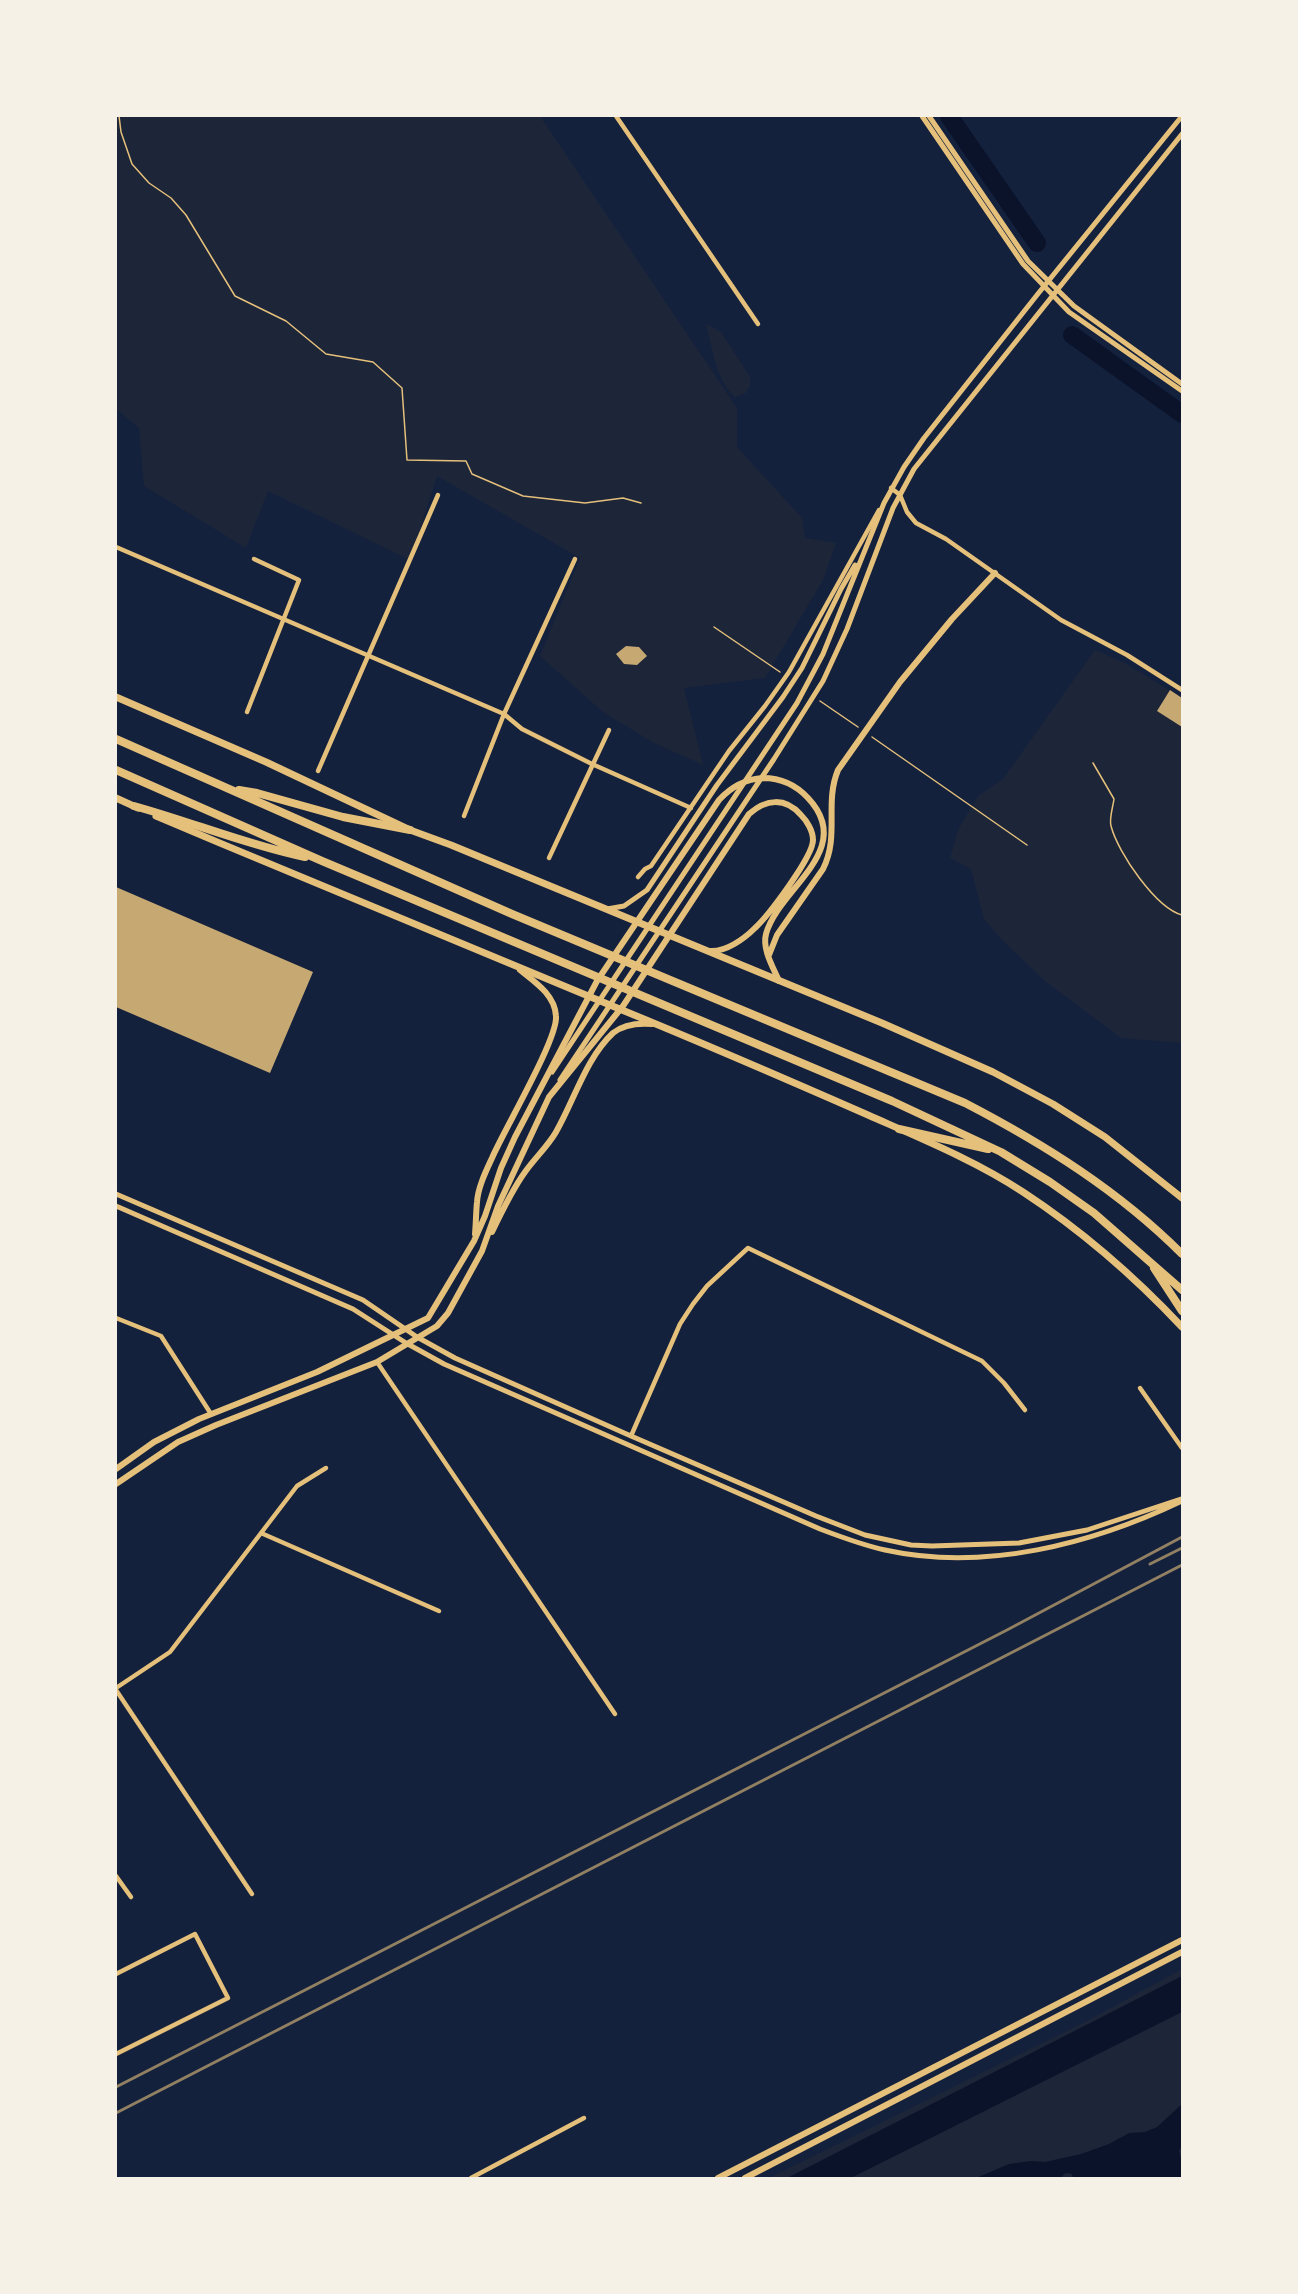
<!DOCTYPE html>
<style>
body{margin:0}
#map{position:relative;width:1298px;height:2294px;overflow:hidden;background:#14213d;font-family:Signika,sans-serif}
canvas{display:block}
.frame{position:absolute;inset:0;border:117px solid #f6f1e7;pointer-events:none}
</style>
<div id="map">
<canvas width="1298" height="2294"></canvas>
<div class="frame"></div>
</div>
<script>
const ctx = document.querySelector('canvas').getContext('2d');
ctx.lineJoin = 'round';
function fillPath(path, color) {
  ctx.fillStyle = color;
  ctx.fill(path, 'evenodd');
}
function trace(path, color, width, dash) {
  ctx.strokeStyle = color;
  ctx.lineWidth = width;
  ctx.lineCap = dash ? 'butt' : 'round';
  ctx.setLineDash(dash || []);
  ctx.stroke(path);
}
fillPath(new Path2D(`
 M116 116H540L737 408V447L802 518 805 538 836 543 823 580 765 678 684 688 703 765 652 742 603 712 540 656 580 558 437 476 410 560 268 491 246 548 144 486 139 428 116 409Z
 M706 324 721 332 750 377V386L746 393 735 397C716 381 712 347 706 324Z
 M1095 650 1125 663 1182 698V1043L1121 1038 1045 981 1002 940 984 919 971 869 950 858 959 828 978 796 1003 779Z
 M1182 1969V2178H769L1089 2020Z`), '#1d2539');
fillPath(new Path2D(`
 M1182 1976V2012L851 2178H787Z
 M1182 2104V2146L1179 2151 1182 2162V2178H1073L1072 2174 1066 2173 1063 2175 1062 2178H976L1009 2164 1031 2161 1045 2162 1081 2154 1109 2144 1129 2133 1145 2132 1157 2127Z`), '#0b132b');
trace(new Path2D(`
 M949 116 1037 243
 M1072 335 1182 414`), '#0b132b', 18);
fillPath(new Path2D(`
 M626 646 639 647 647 656 637 665 624 664 616 654Z
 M1170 690 1182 698V727L1157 711Z
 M116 887 313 972 270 1073 116 1007Z`), '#c6a872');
trace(new Path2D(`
 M119 116 121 132 132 164 149 183 171 198 186 215 235 296 286 321 326 354 373 362 402 388 407 460 466 461 472 474 523 496 585 503 623 498 641 503
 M714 627 780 672
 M820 701 858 727
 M872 737 1027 845
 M1093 763 1114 799C1113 807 1109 818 1111 826 1118 853 1156 908 1182 915`), '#e5c07b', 1.5);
trace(new Path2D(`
 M616 116 758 324
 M891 488 900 495 907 512 916 523 946 539 1061 620 1127 655 1182 690
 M116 547 504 714 522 729 592 764 691 808
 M247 712 299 580 254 559
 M318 771 438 495
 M464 816 504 714 575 559
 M549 858 609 730
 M638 877 645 869 651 866 729 751 765 706 789 672 879 510
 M116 1318 161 1336 211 1414
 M377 1362 615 1714
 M1140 1388 1182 1448
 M631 1436 680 1324 693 1304 707 1286 748 1248 982 1361 1004 1383 1025 1410
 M261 1533 439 1611
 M116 1688 170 1652 297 1486 326 1468
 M116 1690 252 1894
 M116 1876 131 1897
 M116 1974 195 1934 228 1998 116 2054
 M471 2178 584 2118`), '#e5c07b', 4.5);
trace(new Path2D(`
 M922 116 1023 264 1069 312 1182 391
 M929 116 1028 261 1074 306 1182 384
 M607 909 624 906 647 890 717 785 783 697 802 668 841 589 855 565
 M552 1072 797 703 823 654 884 503 904 467 924 438 1037 295 1182 116
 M560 1080 774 759 823 681 847 629 893 508 914 469 1182 134
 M116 1194 363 1300 417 1337 455 1358 631 1436 816 1516 865 1535 911 1545 932 1546 1019 1543 1087 1530 1181 1499
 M116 1206 353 1309 406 1343 444 1364 820 1529C841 1537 862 1545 885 1550 985 1572 1092 1544 1182 1501`), '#e5c07b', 5);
trace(new Path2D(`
 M769 955 777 935 823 869C840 835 824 804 838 770L900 682 952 619 995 573
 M492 1232C502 1211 512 1190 525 1172 535 1158 548 1146 556 1132 574 1101 586 1058 613 1033 624 1024 639 1023 652 1024
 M475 1234C476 1223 476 1212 477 1202 478 1187 486 1171 492 1158 504 1130 558 1039 556 1016 555 995 535 982 520 970
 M116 1469 154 1442 199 1419 317 1372 428 1318 474 1241 485 1216 501 1168 515 1137 597 981 719 800C731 787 746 779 763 778 781 778 796 785 808 798 857 850 778 889 766 934 762 949 773 967 779 981
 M116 1484 178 1442 216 1425 377 1362 437 1326 448 1313 482 1251 498 1206 549 1097 623 1006 749 814C766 799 785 797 801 815 807 821 813 831 813 840 813 857 768 916 755 928 744 939 726 952 710 951
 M718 2178 1182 1940
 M745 2178 1182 1952`), '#e5c07b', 6);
trace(new Path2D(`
 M116 697 266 762 410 830 451 845 882 1023 993 1072 1053 1104 1105 1137 1182 1198
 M116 798 138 808
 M156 816C311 882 467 946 622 1010 705 1044 786 1079 868 1115 920 1138 976 1161 1023 1192 1081 1230 1135 1277 1182 1327`), '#e5c07b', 7);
trace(new Path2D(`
 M116 739 512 914 965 1103C1044 1144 1119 1191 1182 1254
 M116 770 322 861 892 1101 1001 1152 1050 1182 1094 1213 1182 1290
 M239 790 257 793 343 817 410 830
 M134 806C192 822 247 845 305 857
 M899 1129 988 1149
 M1154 1268 1182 1311`), '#e5c07b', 8);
trace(new Path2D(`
 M1150 1564 1182 1548
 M116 2087 1007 1630 1182 1537
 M116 2113 1182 1565`), '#918062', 3);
</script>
